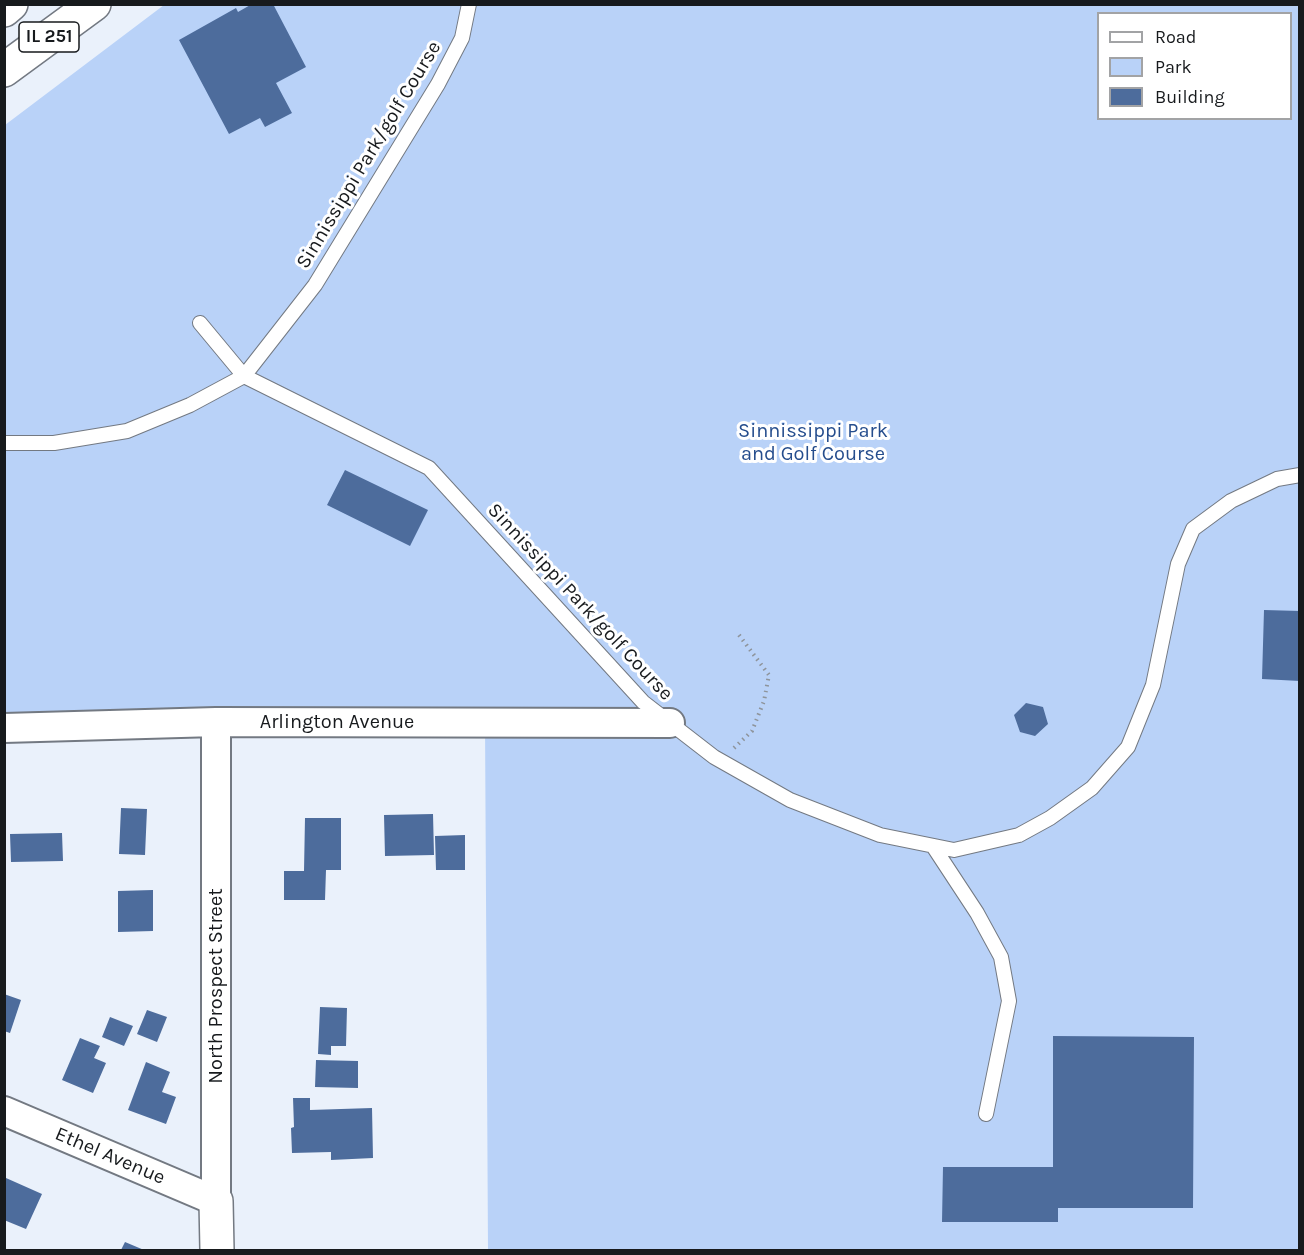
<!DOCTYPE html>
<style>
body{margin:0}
#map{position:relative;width:1304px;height:1255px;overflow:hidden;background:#eaf1fb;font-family:Karla,sans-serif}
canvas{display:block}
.frame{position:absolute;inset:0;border:6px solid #171a1d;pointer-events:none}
.legend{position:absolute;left:1097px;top:12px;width:195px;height:108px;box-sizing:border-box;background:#fff;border:2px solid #a2a3a5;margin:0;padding:8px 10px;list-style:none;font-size:18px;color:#171a1d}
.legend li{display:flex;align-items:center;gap:12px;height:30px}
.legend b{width:30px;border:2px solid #a2a3a5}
</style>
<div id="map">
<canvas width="1304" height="1255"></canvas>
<div class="frame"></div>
<ul class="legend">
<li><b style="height:8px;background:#fff"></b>Road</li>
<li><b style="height:16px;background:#b9d2f8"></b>Park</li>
<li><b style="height:16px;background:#4d6c9c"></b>Building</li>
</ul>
</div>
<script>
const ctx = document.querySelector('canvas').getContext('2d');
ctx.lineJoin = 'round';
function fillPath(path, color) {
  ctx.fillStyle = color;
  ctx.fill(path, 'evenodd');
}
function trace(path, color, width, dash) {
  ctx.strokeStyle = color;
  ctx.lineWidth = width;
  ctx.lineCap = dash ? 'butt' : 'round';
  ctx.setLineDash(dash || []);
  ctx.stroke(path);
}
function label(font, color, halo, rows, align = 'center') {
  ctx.font = font + ' Karla,sans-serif';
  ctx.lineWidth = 6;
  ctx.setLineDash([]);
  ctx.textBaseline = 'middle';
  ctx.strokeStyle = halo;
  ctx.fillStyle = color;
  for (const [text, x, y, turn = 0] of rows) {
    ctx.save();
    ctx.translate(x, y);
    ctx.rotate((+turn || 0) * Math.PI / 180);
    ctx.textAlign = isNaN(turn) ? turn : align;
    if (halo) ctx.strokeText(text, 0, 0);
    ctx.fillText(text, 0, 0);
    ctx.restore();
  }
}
fillPath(new Path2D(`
 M164 5H1299V1250H488L485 722 5 728V125ZM1098 14H1290V118H1098Z`), '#b9d2f8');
fillPath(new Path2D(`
 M252 4H273L306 67 276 83 292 113 265 127 260 118 229 134 179 40 236 8 238 12Z
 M345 470 428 510 410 546 327 505Z
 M1264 610 1300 611V681L1262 679Z
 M1026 703 1043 707 1048 724 1035 736 1020 732 1014 715Z
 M121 808 147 809 145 855 119 854Z
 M433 814 434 855 385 856 384 815Z
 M305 818H341V870H326L325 900H284V871H304Z
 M62 833 63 861 11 862 10 834Z
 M465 835V870H436L435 836Z
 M153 890V931L118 932V891Z
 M4 994 21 1000 10 1033 4 1031Z
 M320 1007 347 1008 346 1046H331V1055L318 1054Z
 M147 1010 167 1017 157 1042 137 1034Z
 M110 1017 133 1026 124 1046 102 1037Z
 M1053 1036 1194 1037 1193 1208H1058V1222H942L943 1167H1053Z
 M80 1038 100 1046 94 1058 106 1063 93 1093 62 1080Z
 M316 1060 358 1061V1088L315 1087Z
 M146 1062 170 1072 162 1092 176 1097 166 1124 128 1110Z
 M293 1098H310V1110L372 1108 373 1158 331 1160V1152L292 1153 291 1128 294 1127Z
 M6 1178 42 1194 26 1229 4 1220Z
 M125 1242 144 1250H121Z`), '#4d6c9c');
const service = new Path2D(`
 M200 323 244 376 429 468 643 702 714 757 790 800 880 835 954 850 1019 835 1050 818 1092 788 1128 747 1153 685 1178 564 1193 529 1231 501 1277 479 1300 475
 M4 443H54L127 431 190 405 244 376 315 285 438 84 462 38 469 4
 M933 846 977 913 1001 957 1009 1001 986 1114`);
const minor = new Path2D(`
 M4 728 216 722 670 723
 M4 1111 216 1201V722`);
const tertiary = new Path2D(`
 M216 1201 217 1250`);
const primary = new Path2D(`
 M4 10 11 4
 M4 70 94 4`);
trace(service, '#737982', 16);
trace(minor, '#737982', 32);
trace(tertiary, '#737982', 36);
trace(primary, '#737982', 36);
trace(new Path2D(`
 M734 748 752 731 764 701 769 675 739 635`), '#8e949b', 4, [1.5, 4.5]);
trace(service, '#fff', 14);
trace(minor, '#fff', 28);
trace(tertiary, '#fff', 33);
trace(primary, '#fff', 33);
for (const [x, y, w] of [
 [49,37,60]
]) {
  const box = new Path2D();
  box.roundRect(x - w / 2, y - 15, w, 30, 4.5);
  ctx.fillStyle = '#fff';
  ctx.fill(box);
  trace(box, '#171a1d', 1.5);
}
label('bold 18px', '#171a1d', null, [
 ["IL 251",49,37]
]);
label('20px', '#171a1d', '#fff', [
 ["Sinnissippi Park/golf Course",369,155,-59],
 ["Sinnissippi Park/golf Course",580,602,47],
 ["Arlington Avenue",337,722],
 ["North Prospect Street",216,986,-90],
 ["Ethel Avenue",110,1156,23]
]);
label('20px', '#254d8d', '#fff', [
 ["Sinnissippi Park",813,431],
 ["and Golf Course",813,454]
]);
</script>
